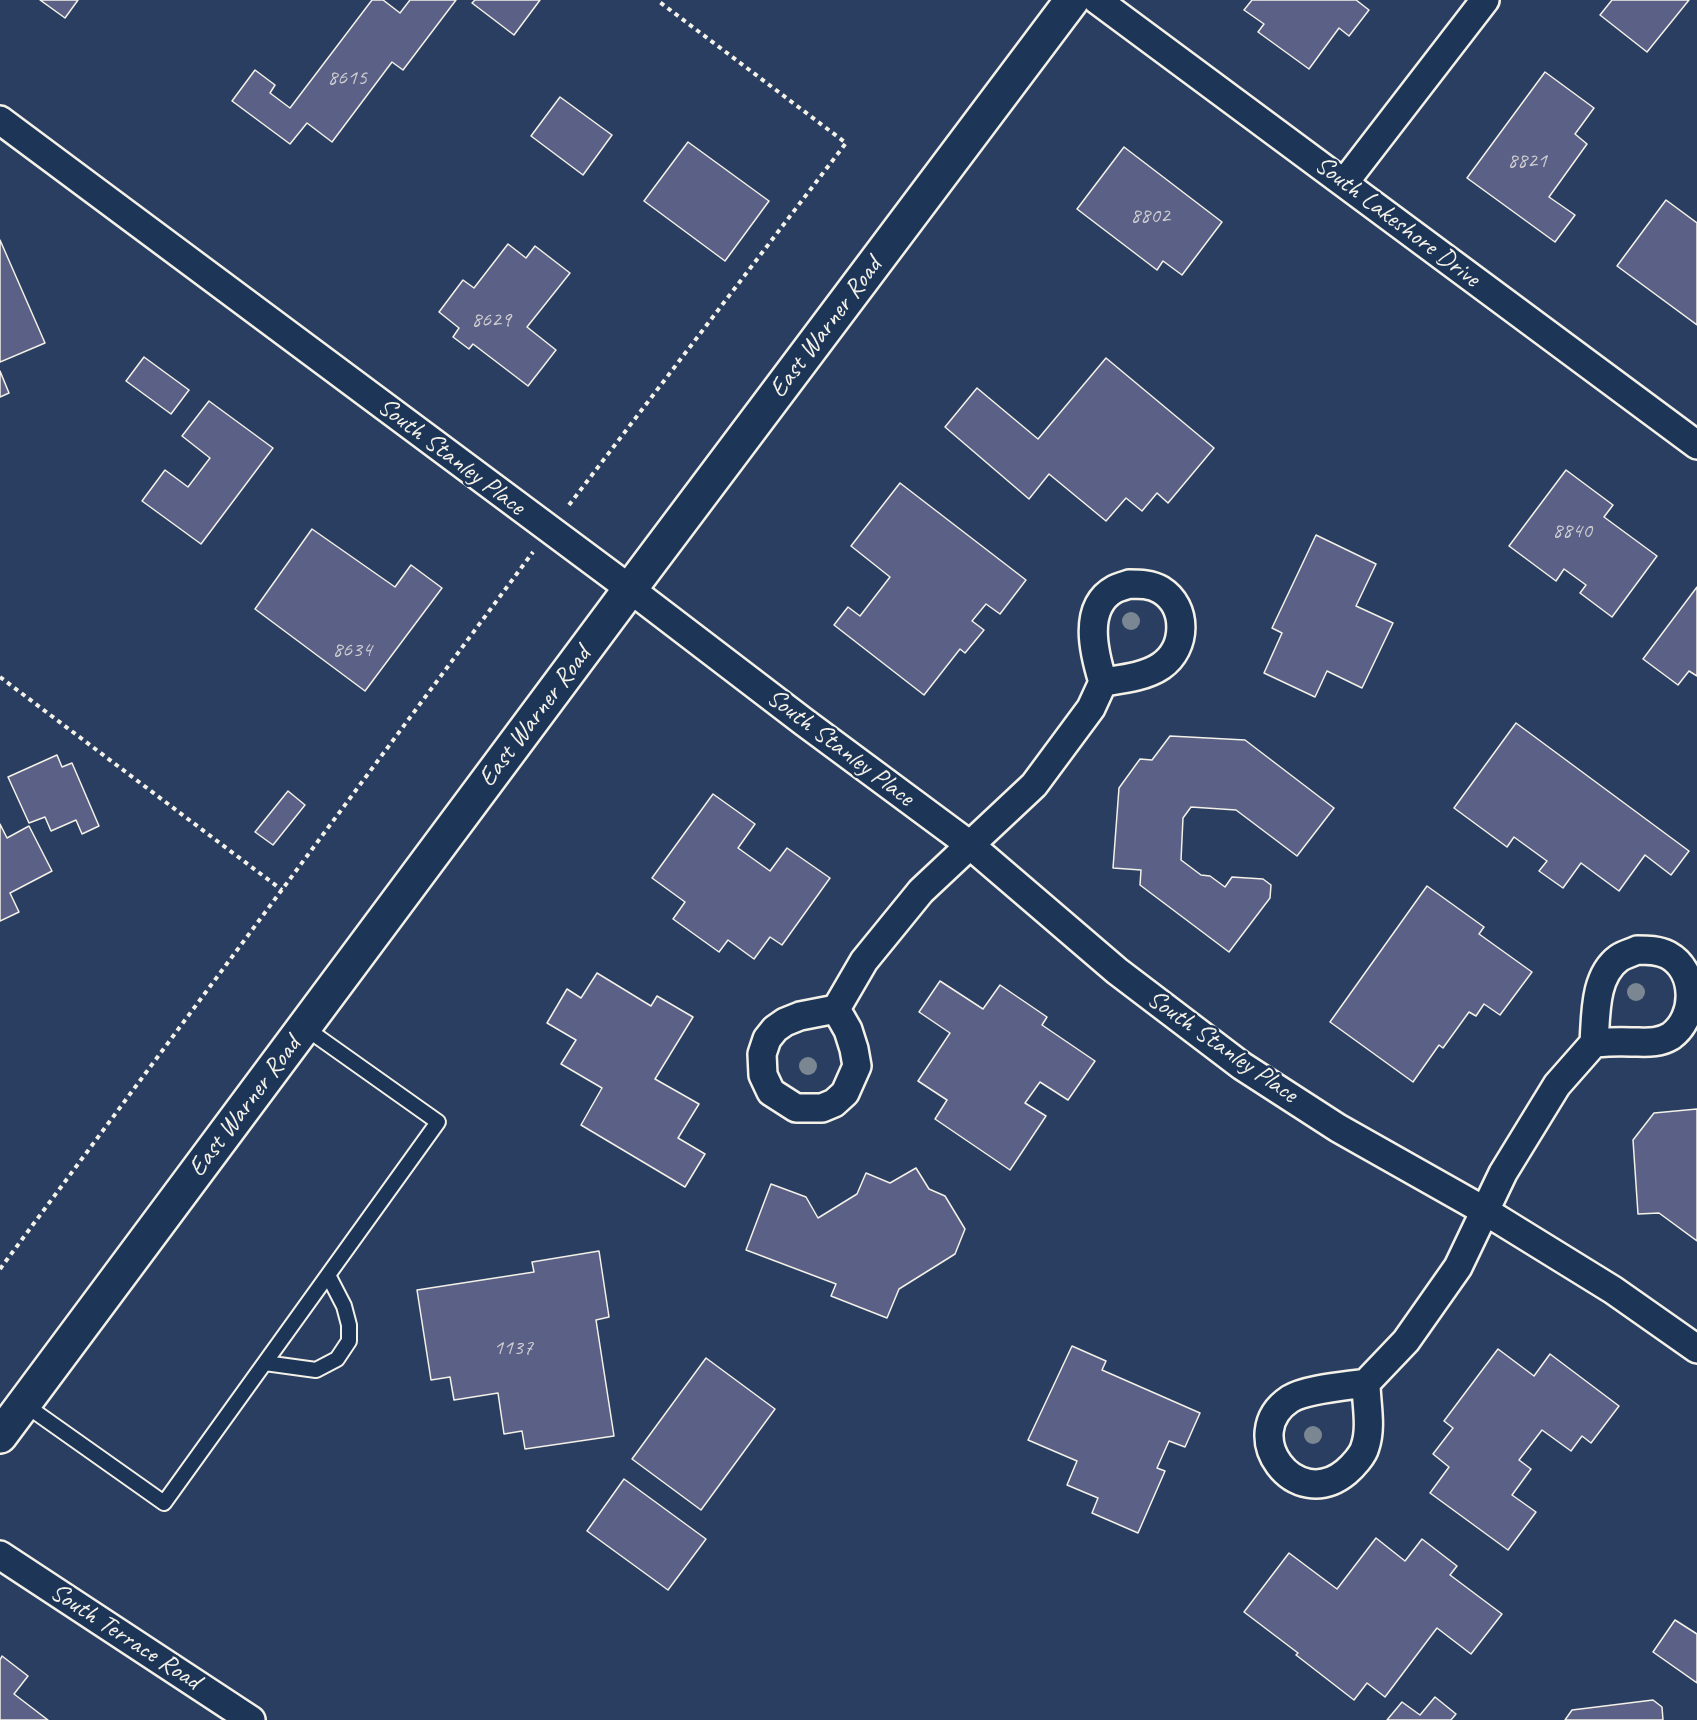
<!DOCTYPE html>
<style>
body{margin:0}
canvas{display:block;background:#293e60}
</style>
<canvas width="1697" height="1720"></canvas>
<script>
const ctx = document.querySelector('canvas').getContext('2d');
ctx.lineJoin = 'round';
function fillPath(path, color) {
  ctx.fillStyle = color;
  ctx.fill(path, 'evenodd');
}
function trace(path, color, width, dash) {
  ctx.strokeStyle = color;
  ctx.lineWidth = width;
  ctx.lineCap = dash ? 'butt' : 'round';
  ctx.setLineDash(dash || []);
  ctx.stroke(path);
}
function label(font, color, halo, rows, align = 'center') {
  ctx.font = font + ' Caveat,sans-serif';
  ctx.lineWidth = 5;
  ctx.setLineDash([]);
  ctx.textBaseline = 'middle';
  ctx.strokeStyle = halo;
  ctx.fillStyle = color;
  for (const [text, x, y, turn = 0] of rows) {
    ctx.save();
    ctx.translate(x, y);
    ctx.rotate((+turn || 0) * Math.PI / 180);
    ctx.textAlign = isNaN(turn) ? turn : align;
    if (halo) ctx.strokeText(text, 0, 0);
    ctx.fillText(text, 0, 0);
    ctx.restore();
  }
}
const building = new Path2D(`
 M40 0H78L65 18Z
 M372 0H383L400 13 410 0H456L403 70 392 62 332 142 307 123 290 144 232 101 255 70 275 85 270 93 290 108Z
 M475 0H540L514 35 472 3Z
 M1252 0H1356L1369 10 1349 36 1339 28 1309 69 1258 32 1264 24 1244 10Z
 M1612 0H1689L1647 52 1600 15Z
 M1545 72 1594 108 1575 134 1587 144 1549 197 1575 215 1555 242 1467 178Z
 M560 97 612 135 583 175 531 136Z
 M688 142 769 201 725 261 644 201Z
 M1124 147 1222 222 1182 275 1163 261 1157 270 1077 209Z
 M1666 200 1697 223V325L1617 266Z
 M0 240 45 343 0 362Z
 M508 244 526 258 535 246 570 273 527 327 556 350 528 386 473 344 469 349 453 337 459 328 439 312 463 280 474 288Z
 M144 357 189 390 171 414 126 381Z
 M1106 358 1214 448 1168 503 1157 493 1142 511 1126 498 1106 521 1049 474 1029 499 945 427 977 388 1038 439Z
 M0 371 9 393 0 397Z
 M209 401 273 448 201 544 142 501 165 470 188 487 210 458 182 436Z
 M1566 470 1613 505 1604 517 1657 556 1612 617 1580 593 1586 585 1564 569 1556 581 1509 546Z
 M900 483 1026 580 1000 614 986 604 972 621 984 630 965 653 960 649 924 695 834 625 848 607 860 616 890 577 851 546Z
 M312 529 395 587 411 565 442 588 365 691 255 609Z
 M1316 535 1376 564 1356 606 1393 623 1362 688 1327 671 1315 697 1264 673 1282 633 1272 628Z
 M1697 587V676L1689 671 1678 685 1643 659Z
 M1516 723 1689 851 1671 875 1645 855 1619 891 1581 863 1563 888 1539 871 1547 861 1514 837 1507 847 1454 808Z
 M1170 736 1245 740 1334 808 1297 856 1236 810 1191 807 1183 818 1181 860 1201 875 1210 876 1225 887 1232 877 1263 879 1271 885 1270 898 1229 952 1140 885 1141 870 1113 868 1119 788 1140 759 1152 760Z
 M57 755 62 767 72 763 99 826 82 834 76 820 51 831 45 817 29 823 8 777Z
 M288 791 305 805 273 845 255 832Z
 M713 794 755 824 738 848 770 871 787 848 830 878 782 945 770 937 754 959 728 940 719 952 673 919 685 902 652 878Z
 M0 824 7 838 29 826 52 871 10 893 19 912 0 921Z
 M1427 886 1484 927 1479 934 1532 972 1500 1015 1484 1004 1476 1016 1469 1012 1443 1048 1439 1045 1413 1082 1330 1022Z
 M597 973 651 1006 657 996 693 1017 655 1079 699 1104 678 1138 705 1154 685 1187 581 1125 602 1088 561 1064 576 1040 547 1023 567 989 581 998Z
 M940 981 983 1009 1000 985 1047 1017 1042 1025 1095 1061 1068 1100 1040 1082 1025 1103 1046 1116 1010 1170 935 1119 947 1100 918 1081 950 1033 919 1012Z
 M1697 1109V1241L1659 1213 1638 1214 1633 1140 1654 1113Z
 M916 1168 929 1189 945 1196 965 1229 955 1254 899 1289 887 1318 831 1296 836 1284 746 1250 771 1184 806 1197 818 1218 857 1194 866 1173 890 1183Z
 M599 1251 609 1317 596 1320 614 1436 525 1449 522 1431 504 1434 498 1393 454 1400 450 1377 431 1380 417 1290 534 1272 532 1262Z
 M1072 1346 1106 1361 1102 1370 1200 1413 1185 1447 1169 1441 1157 1468 1165 1471 1138 1533 1092 1513 1098 1498 1067 1485 1077 1461 1028 1440Z
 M1498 1349 1534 1376 1550 1354 1619 1406 1591 1443 1582 1436 1571 1451 1542 1430 1519 1460 1531 1469 1512 1495 1536 1512 1508 1550 1430 1493 1449 1467 1433 1454 1453 1428 1444 1421Z
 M706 1358 775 1409 701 1510 632 1459Z
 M624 1479 706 1539 668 1590 587 1531Z
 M1376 1538 1405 1561 1422 1539 1457 1566 1450 1575 1502 1614 1471 1654 1437 1628 1385 1697 1367 1683 1354 1700 1296 1655 1298 1653 1244 1612 1289 1553 1337 1589Z
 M1675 1620 1697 1634V1683L1653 1652Z
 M2 1656 28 1676 14 1694 48 1720H0V1660Z
 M1435 1697 1456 1714 1451 1720H1387L1402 1702 1420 1715Z
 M1653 1700 1662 1707 1663 1720H1565L1572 1710Z`);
fillPath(building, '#5a6086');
trace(building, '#f4f1e8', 1.5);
const lane = new Path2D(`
 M265 1363 316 1370 337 1359 349 1341V1325L344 1306 328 1275
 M24 1404 164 1503 438 1122 304 1027`);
const street = new Path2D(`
 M1097 0 1697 445
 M0 120 630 589 804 722 970 845 1117 971 1242 1066 1338 1128 1485 1211 1613 1290 1697 1349
 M1344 183 1485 0
 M1129 584C1140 584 1151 584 1161 590 1188 607 1187 648 1161 666 1145 677 1122 679 1103 682 1094 653 1082 607 1115 589 1119 587 1124 586 1129 584Z
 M1637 950C1648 950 1658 950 1668 955 1697 971 1697 1017 1671 1036 1658 1044 1645 1042 1631 1042 1619 1041 1606 1042 1594 1043 1596 1015 1594 976 1619 958 1625 954 1631 953 1637 950Z
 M836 1009 848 1030 854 1049 857 1066 845 1093 834 1103 822 1108H796L771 1092 763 1075 762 1054 767 1039 775 1029 785 1022 800 1016 836 1009 864 961 921 891 1034 785 1091 708 1103 682
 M1366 1383 1406 1341 1458 1267 1503 1173 1557 1085 1594 1043
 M1366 1383C1366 1403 1372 1427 1365 1447 1363 1455 1353 1466 1346 1472 1295 1514 1237 1434 1290 1399 1306 1389 1346 1386 1366 1383Z
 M0 1555 251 1720`);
const secondary = new Path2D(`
 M0 1436 630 589 1072 0`);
trace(lane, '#f4f1e8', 18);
trace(street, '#f4f1e8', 32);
trace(secondary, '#f4f1e8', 38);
trace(new Path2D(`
 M569 505 846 143 657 0
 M0 677 282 890
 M0 1269 533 552`), '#f4f1e8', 4, [4.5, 4.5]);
trace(lane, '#1d3557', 14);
trace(street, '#1d3557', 27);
trace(secondary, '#1d3557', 33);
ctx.fillStyle = '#7a8792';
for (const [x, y] of [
 [1131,621],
 [1636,992],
 [808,1066],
 [1313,1435]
]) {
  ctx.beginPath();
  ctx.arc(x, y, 9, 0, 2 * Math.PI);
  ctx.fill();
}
label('22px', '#cecdd0', null, [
 ["8615",347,78],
 ["8821",1527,161],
 ["8802",1150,216],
 ["8629",491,320],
 ["8840",1572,531],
 ["8634",352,650],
 ["1137",513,1348]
]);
label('26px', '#f4f1e8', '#1d3557', [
 ["South Lakeshore Drive",1397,222,37],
 ["East Warner Road",826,328,-53],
 ["South Stanley Place",451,457,37],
 ["East Warner Road",535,717,-53],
 ["South Stanley Place",840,748,37],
 ["South Stanley Place",1222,1047,35],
 ["East Warner Road",245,1107,-53],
 ["South Terrace Road",125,1637,33]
]);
</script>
